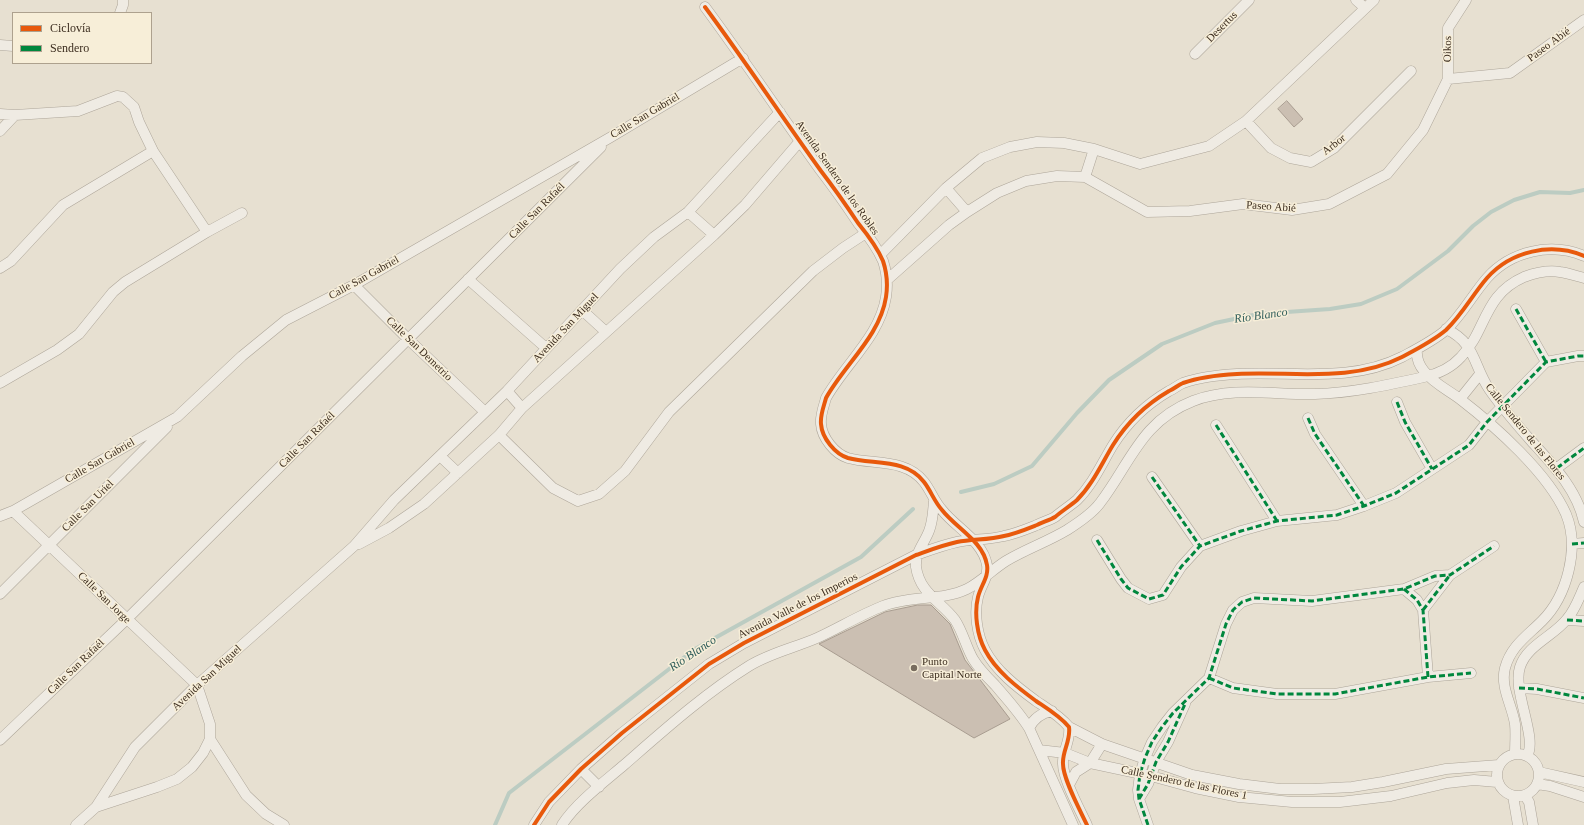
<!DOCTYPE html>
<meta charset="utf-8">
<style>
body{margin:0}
#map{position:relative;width:1584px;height:825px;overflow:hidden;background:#e7e0d1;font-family:"Times New Roman",serif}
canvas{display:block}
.legend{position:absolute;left:12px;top:12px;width:140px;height:52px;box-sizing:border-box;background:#f7eed8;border:1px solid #ada18e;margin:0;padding:5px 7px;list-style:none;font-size:12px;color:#3d2e20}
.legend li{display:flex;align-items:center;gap:8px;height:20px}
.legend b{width:20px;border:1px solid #ada18e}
</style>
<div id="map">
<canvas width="1584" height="825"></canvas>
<ul class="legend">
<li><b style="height:5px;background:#e8590c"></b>Ciclovía</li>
<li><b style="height:5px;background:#00873e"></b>Sendero</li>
</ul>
</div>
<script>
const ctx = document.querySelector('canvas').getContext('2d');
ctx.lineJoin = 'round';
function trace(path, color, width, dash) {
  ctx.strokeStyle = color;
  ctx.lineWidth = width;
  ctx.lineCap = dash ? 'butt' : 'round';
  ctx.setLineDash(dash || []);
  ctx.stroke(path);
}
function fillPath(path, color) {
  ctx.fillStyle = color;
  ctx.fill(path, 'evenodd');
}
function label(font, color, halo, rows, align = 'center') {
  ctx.font = font + ' "Times New Roman",serif';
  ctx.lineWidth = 3;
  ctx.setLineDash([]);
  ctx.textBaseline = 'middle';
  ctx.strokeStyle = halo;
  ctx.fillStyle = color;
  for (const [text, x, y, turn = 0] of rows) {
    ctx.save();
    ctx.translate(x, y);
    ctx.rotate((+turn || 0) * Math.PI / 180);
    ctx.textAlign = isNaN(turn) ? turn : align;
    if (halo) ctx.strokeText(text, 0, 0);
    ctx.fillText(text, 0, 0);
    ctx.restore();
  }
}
trace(new Path2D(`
 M961 492 994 484 1032 466 1077 413 1109 380 1162 344 1215 323 1258 314 1330 309 1361 304 1397 289 1448 251 1473 226 1491 212 1514 200 1540 192 1570 193 1584 190
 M495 825 509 793 695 649 861 557 913 509`), '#bcccc2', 4);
const building = new Path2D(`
 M1287 101 1303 119 1294 127 1278 109Z
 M918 605H931L950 624 965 660 1010 719 974 738 819 644 885 612Z`);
fillPath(building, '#cbbfb2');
trace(building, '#a89c90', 1);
const street = new Path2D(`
 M1356 0 1365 8
 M705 7C745 61 782 117 821 171 834 188 846 205 858 223 867 234 877 247 883 261 887 273 888 284 886 297 880 336 845 364 826 398 824 406 820 415 821 424 822 438 835 454 848 458 873 465 906 458 924 482 931 491 934 501 942 510 956 528 983 541 987 565 989 577 981 585 978 597 974 613 977 635 985 650 996 671 1017 687 1036 701 1048 709 1060 716 1069 727 1071 741 1062 751 1063 764 1063 779 1080 810 1087 825
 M120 13 123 5V0
 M0 45 13 46
 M1195 54 1249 0
 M1448 79V28L1466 0
 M0 114 15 115 0 131
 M15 115 78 111 117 96 123 97 134 107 139 122 153 151 207 232
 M1246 121 1271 148 1290 158 1311 162 1334 148 1411 71
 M1085 177 1094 149
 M946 188 967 212
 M688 212 714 235
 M880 255 946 188 982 158 1010 147 1037 142 1064 143 1094 149 1140 164 1209 146 1246 121 1374 0
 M0 268 11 261 63 205 153 151
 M468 279 546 348
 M887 280 949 225 967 212 997 193 1026 181 1057 176 1085 177 1147 212 1190 211 1243 204 1292 210 1329 204 1387 174 1423 130 1448 79 1510 73 1584 20
 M354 285 408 339 485 412
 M1516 309 1546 362
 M582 310 606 332
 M1446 329C1476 343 1473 365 1489 389 1502 408 1518 426 1533 443 1554 466 1577 490 1584 522
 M1417 349C1416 358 1418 364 1424 371 1433 383 1448 390 1460 399 1495 426 1548 473 1566 514 1580 548 1567 596 1542 621 1527 636 1511 646 1505 668 1500 687 1512 705 1515 724 1516 734 1515 744 1515 754
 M0 383 57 350 79 334 113 292 125 282 207 232 242 213
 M507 391 522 408
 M1460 399 1480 374
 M1397 402 1405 422 1432 469
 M1308 418 1315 434 1364 506
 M1216 425 1277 521
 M499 435 553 488 578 501 599 494 625 471 669 412 716 366 813 271 843 248 866 233
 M440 456 458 473
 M1557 468 1584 448
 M1152 477 1200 546
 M934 501C933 511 933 521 929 531 924 544 915 552 916 567 920 594 941 601 955 620 963 632 966 647 973 659 979 669 987 677 995 685 1007 699 1019 712 1029 728L1073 825
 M13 511 197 685 210 724V739L203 753 192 767 177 779 157 787 96 807
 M0 516 13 511 177 417 242 356 286 320 354 285 611 137 743 58
 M1097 540 1121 579 1128 588 1149 599 1163 595 1181 567 1200 546 1241 531 1277 521 1337 515 1364 506 1396 493 1469 445 1487 422 1546 362 1578 356H1584
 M359 544 389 528 424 504 499 435 522 408 714 235 745 205 800 141
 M1572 544 1584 543
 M1404 589 1417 600 1423 610 1428 677
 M0 594 167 427
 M1423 610 1450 575
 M1567 620 1584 621
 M1209 678 1233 688 1277 694H1335L1428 677 1471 673
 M1519 688 1537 689 1584 698
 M1069 727 1102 744 1192 775 1239 784 1280 789H1313L1352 787 1383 782 1446 769 1499 765
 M1029 728C1034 718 1041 713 1052 711
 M210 739 246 795 266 814 284 825
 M0 740 127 619 601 147
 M1039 750 1065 753 1090 763 1151 776 1195 788 1239 797 1292 802H1340L1391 796 1447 783 1474 780 1497 782
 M1497 775a21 21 0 1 1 42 0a21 21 0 1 1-42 0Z
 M1527 756C1538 738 1512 691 1520 667 1527 645 1554 636 1567 619 1575 610 1579 598 1584 587
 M581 769 599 787
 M1539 772 1584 782
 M1537 784 1550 786 1584 797
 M1069 785 1076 772 1090 763 1102 744
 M1513 796 1518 825
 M1525 796 1529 802 1533 825
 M1139 799 1148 784 1156 762 1168 742 1185 704
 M76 825 96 807 135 747 197 685 354 546 394 500 507 391 620 269 654 237 688 212 780 112
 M534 825 549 802 581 769 622 733 709 664 744 643 916 555C930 550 943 545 957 542 973 539 989 540 1004 536 1015 534 1027 529 1037 525 1043 522 1050 520 1055 517 1062 511 1070 506 1077 500 1093 484 1102 463 1113 445 1128 421 1145 405 1169 391 1174 389 1178 385 1183 383 1200 377 1219 375 1237 374 1292 371 1351 383 1402 357 1417 349 1433 341 1446 330 1462 315 1473 294 1487 278 1511 251 1551 242 1584 256
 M562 825C575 804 604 782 624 765 663 731 704 694 749 666 770 653 794 648 817 638 839 628 860 615 883 606 911 595 942 601 967 589 981 582 993 569 1006 561 1026 549 1047 542 1067 530 1078 523 1092 514 1100 503 1130 464 1141 421 1193 401 1232 386 1275 395 1315 394 1352 393 1388 385 1424 377 1438 374 1451 368 1461 357 1487 330 1483 295 1524 277 1535 273 1548 270 1560 272 1568 273 1576 276 1584 278
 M1148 825 1139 799 1138 790 1140 774 1145 758 1152 742 1162 727 1173 713 1209 678 1226 624 1233 610 1242 602 1254 598 1312 601 1404 589 1435 576 1450 575 1494 546`);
trace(street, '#ada599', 11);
trace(street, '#efebe3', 10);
trace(new Path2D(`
 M1516 309 1546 362
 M1397 402 1405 422 1432 469
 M1308 418 1315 434 1364 506
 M1216 425 1277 521
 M1557 468 1584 448
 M1152 477 1200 546
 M1097 540 1121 579 1128 588 1149 599 1163 595 1181 567 1200 546 1241 531 1277 521 1337 515 1364 506 1396 493 1469 445 1487 422 1546 362 1578 356H1584
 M1572 544 1584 543
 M1404 589 1417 600 1423 610 1428 677
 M1423 610 1450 575
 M1567 620 1584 621
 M1209 678 1233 688 1277 694H1335L1428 677 1471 673
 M1519 688 1537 689 1584 698
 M1139 799 1148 784 1156 762 1168 742 1185 704
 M1148 825 1139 799 1138 790 1140 774 1145 758 1152 742 1162 727 1173 713 1209 678 1226 624 1233 610 1242 602 1254 598 1312 601 1404 589 1435 576 1450 575 1494 546`), '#00873e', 3, [6, 3]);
trace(new Path2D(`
 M705 7C745 61 782 117 821 171 834 188 846 205 858 223 867 234 877 247 883 261 887 273 888 284 886 297 880 336 845 364 826 398 824 406 820 415 821 424 822 438 835 454 848 458 873 465 906 458 924 482 931 491 934 501 942 510 956 528 983 541 987 565 989 577 981 585 978 597 974 613 977 635 985 650 996 671 1017 687 1036 701 1048 709 1060 716 1069 727 1071 741 1062 751 1063 764 1063 779 1080 810 1087 825
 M534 825 549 802 581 769 622 733 709 664 744 643 916 555C930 550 943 545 957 542 973 539 989 540 1004 536 1015 534 1027 529 1037 525 1043 522 1050 520 1055 517 1062 511 1070 506 1077 500 1093 484 1102 463 1113 445 1128 421 1145 405 1169 391 1174 389 1178 385 1183 383 1200 377 1219 375 1237 374 1292 371 1351 383 1402 357 1417 349 1433 341 1446 330 1462 315 1473 294 1487 278 1511 251 1551 242 1584 256`), '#e8590c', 4);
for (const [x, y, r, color] of [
 [914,668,4,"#786c5e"]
]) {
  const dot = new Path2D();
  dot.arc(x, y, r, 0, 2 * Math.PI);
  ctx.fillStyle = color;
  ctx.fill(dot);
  trace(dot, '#f7eed8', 1.5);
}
label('11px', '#3d2e20', '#f7eed8', [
 ["Desertus",1222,27,-45],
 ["Paseo Abié",1549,45,-36],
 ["Oikos",1448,49,-89],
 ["Calle San Gabriel",645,116,-31],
 ["Arbor",1334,145,-38],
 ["Avenida Sendero de los Robles",837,178,55],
 ["Paseo Abié",1271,207,4],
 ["Calle San Rafaél",537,211,-45],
 ["Calle San Gabriel",364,278,-29],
 ["Avenida San Miguel",566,328,-47],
 ["Calle San Demetrio",419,349,44],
 ["Calle Sendero de las Flores",1525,432,51],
 ["Calle San Rafaél",307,440,-45],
 ["Calle San Gabriel",100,461,-30],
 ["Calle San Uriel",88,506,-45],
 ["Calle San Jorge",104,598,44],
 ["Avenida Valle de los Imperios",798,606,-27],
 ["Calle San Rafaél",76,667,-44],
 ["Avenida San Miguel",207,678,-43],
 ["Calle Sendero de las Flores 1",1184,783,12]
]);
label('11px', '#3d2e20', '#f7eed8', [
 ["Punto",922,662],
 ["Capital Norte",922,675]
], 'left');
label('italic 12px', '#2f5d5a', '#f7eed8', [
 ["Río Blanco",1261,316,-8],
 ["Río Blanco",693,654,-34]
]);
</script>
